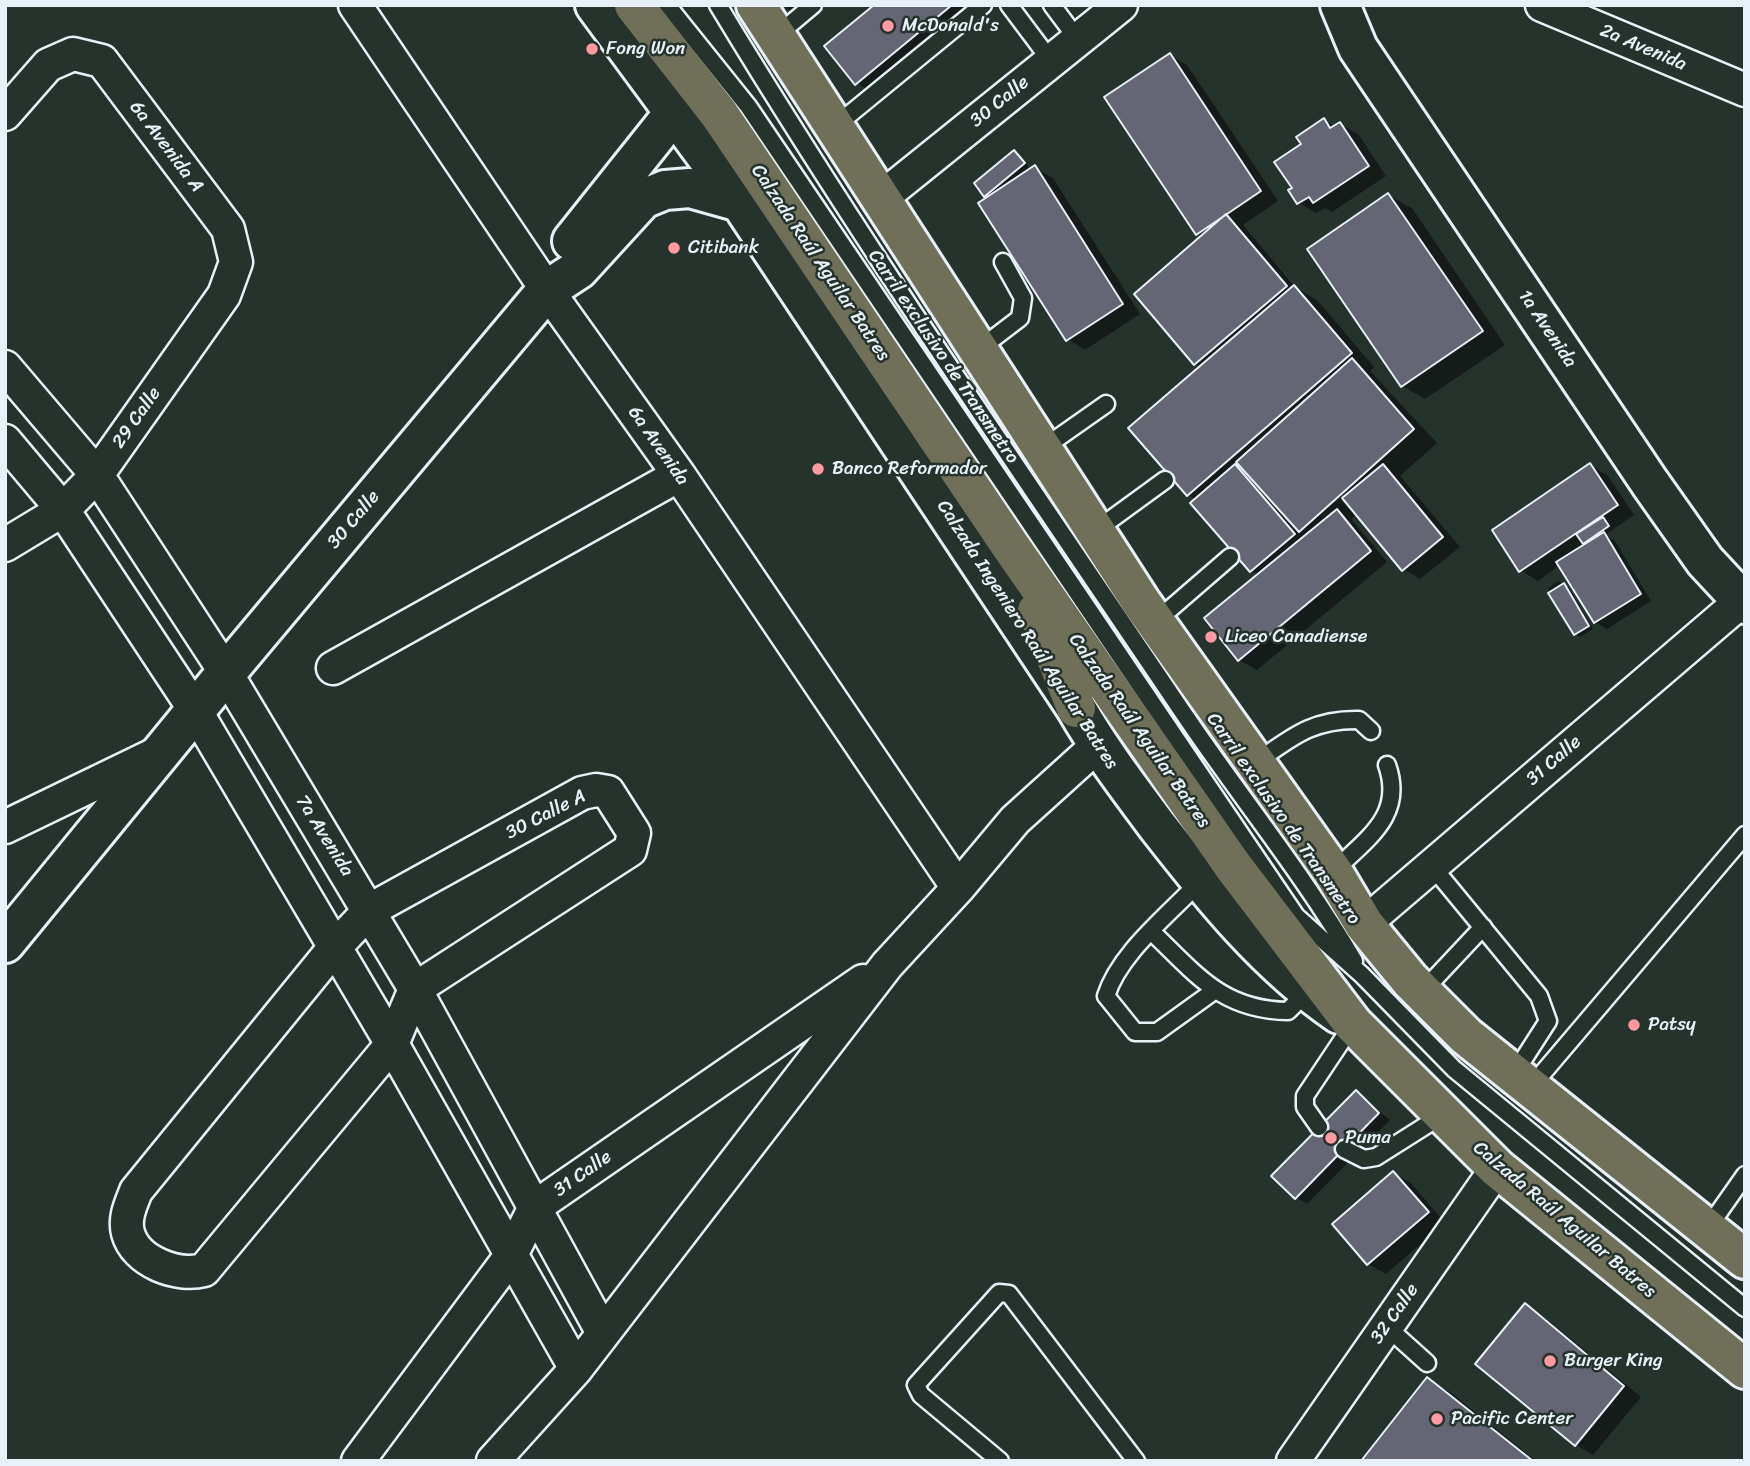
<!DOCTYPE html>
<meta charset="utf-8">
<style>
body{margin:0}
#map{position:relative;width:1750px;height:1466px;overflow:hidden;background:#26332d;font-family:Sriracha,sans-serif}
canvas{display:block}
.frame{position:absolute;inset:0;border:7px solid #e8f1f8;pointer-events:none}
</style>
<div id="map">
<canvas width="1750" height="1466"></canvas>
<div class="frame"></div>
</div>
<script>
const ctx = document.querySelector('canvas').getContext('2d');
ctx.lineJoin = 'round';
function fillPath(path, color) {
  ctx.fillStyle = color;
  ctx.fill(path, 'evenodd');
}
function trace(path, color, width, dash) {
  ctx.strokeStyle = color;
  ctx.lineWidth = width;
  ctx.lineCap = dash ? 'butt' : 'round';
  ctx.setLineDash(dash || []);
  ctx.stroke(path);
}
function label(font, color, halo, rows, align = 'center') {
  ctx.font = font + ' Sriracha,sans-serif';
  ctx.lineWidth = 5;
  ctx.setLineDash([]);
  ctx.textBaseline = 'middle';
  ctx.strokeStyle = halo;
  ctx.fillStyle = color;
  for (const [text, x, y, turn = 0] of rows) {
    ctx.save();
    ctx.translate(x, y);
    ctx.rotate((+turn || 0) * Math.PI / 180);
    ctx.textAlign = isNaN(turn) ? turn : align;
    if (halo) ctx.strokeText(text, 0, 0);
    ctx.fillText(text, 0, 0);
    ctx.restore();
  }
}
fillPath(new Path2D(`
 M783 5H819L801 20Z
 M877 5H982L874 93 856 83Z
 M1170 55 1187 65 1278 201 1243 225 1295 287 1317 300 1374 367 1370 371 1437 443 1400 476 1460 547 1420 579 1403 569 1357 514 1351 519 1387 562 1257 670 1239 660 1259 575 1251 571 1193 503 1197 500 1188 495 1201 367 1195 364 1203 237 1197 234Z
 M1324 120 1336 127 1340 124 1358 134 1386 176 1332 212 1325 208 1316 213 1299 203 1294 189 1304 144Z
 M1014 152 1029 167 1018 176 1019 178 1035 168 1053 178 1140 314 1085 350 1068 339 985 195Z
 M1388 195 1412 208 1505 345 1425 399 1402 386Z
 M1590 465 1608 476 1634 515 1605 535 1615 541 1651 601 1607 629 1595 622 1560 565 1538 581 1520 570Z
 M1559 581 1569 588 1593 629 1580 637 1575 634 1548 588Z
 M1356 1092 1390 1120 1307 1204 1296 1197Z
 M1393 1173 1411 1183 1445 1223 1386 1274 1368 1264Z
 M1525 1306 1543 1316 1641 1397 1593 1455 1576 1445Z
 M1427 1379 1450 1392 1536 1461H1363Z`), '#0007');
const building = new Path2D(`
 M874 5H952L855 85 824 46Z
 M1170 53 1261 191 1196 235 1104 97Z
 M1324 118 1330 128 1340 122 1369 166 1313 203 1309 197 1297 204 1288 190 1292 188 1274 162 1301 144 1296 137Z
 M1014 150 1025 163 984 197 974 183Z
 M1035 165 1123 304 1066 341 978 203Z
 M1388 193 1483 331 1401 387 1307 249Z
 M1226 214 1287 286 1194 365 1134 294Z
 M1294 285 1352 353 1187 496 1128 428Z
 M1352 358 1414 429 1299 532 1236 462Z
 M1590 463 1618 505 1519 572 1492 530Z
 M1235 464 1295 534 1250 572 1190 503Z
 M1383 464 1443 537 1402 571 1342 498Z
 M1337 509 1371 551 1238 661 1204 618Z
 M1603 517 1609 526 1583 544 1576 534Z
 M1604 532 1641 594 1594 623 1556 562Z
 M1564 583 1589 626 1574 635 1548 593Z
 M1356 1090 1379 1113 1295 1199 1271 1176Z
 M1393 1171 1429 1212 1367 1265 1332 1224Z
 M1525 1303 1624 1386 1575 1446 1475 1364Z
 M1427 1377 1533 1461H1361Z`);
fillPath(building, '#646673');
trace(building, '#e8f1f8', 2);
const service = new Path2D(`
 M667 5 748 106 1296 916 1362 975 1454 1069 1745 1308
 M718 5C864 247 1026 479 1184 714 1240 797 1304 875 1354 961
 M1009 5 1051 61
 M1052 5 1078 40
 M775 37 813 5
 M834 127 983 5
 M978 350 1020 318 1023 298 1003 262
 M1042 449 1106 404
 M1095 531 1165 480
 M1155 622 1230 557
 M1255 763C1292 737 1312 719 1359 720L1371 731
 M1432 866 1539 996 1548 1021 1514 1074
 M1333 872C1366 839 1405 816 1387 765
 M1200 881C1169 915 1120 952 1106 996L1135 1032H1157L1214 991
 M1152 932C1197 975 1222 1010 1288 1011L1307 992
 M1422 992 1483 927
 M1530 1088 1745 835
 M1319 1127 1305 1107V1096L1353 1024
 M1344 1149 1364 1159 1376 1157 1444 1114
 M1707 1229 1745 1175
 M1387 1327 1427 1363
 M1000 1461 921 1395 916 1385 999 1293 1009 1294 1136 1461`);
const minor = new Path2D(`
 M355 5 547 290 679 475 958 888
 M1542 5 1745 90
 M5 114 48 65 73 54 102 61 228 229 236 262 224 295 97 475 63 510 5 545
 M880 199 1121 5
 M5 367 97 475 226 673 415 989 603 1333
 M5 441 63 510 195 710 392 1044 576 1369
 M333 668 679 475
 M596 790 608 792 634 833 630 850 415 989 392 1044 204 1270C177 1277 136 1262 128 1233 124 1218 131 1204 136 1191L335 947 370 910 582 793Z
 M5 827 158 753
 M1364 924 1745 598
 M358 1461 510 1257 535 1207 863 981
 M493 1461 576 1369 887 965 958 888 1015 820 1098 745
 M1293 1461 1497 1168`);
const tertiary = new Path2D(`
 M595 5 740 202 1076 708C1100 750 1129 788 1158 827 1211 895 1267 965 1339 1014
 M1340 5 1358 48 1650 483 1705 561 1745 604
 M572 241 674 113
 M5 943 226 673 547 290 579 269 643 199 665 190 690 188 740 202`);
const trunk = new Path2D(`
 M634 5 719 114 1009 544 1233 866 1353 1024 1497 1168 1745 1369
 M756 5 1141 602 1333 872 1364 924 1410 980 1466 1036 1745 1259
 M1037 611 1076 708`);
trace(service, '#e8f1f8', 21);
trace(minor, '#e8f1f8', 37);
trace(tertiary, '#e8f1f8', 44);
trace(trunk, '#e8f1f8', 44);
trace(service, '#26332d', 16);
trace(minor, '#26332d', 32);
trace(tertiary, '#26332d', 38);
trace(trunk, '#706f59', 38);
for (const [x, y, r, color] of [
 [888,26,7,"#ff9aa2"],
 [592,49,7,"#ff9aa2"],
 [674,248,7,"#ff9aa2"],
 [818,469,7,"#ff9aa2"],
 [1211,637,7,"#ff9aa2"],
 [1634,1025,7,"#ff9aa2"],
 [1331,1138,7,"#ff9aa2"],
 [1550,1361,7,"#ff9aa2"],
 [1437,1419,7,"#ff9aa2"]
]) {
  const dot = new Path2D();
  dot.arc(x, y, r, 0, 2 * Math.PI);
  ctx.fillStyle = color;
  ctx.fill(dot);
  trace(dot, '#26332d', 2.5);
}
label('19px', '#e8f1f8', '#26332d', [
 ["McDonald's",902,26],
 ["Fong Won",606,49],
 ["Citibank",688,248],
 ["Banco Reformador",832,469],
 ["Liceo Canadiense",1225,637],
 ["Patsy",1648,1025],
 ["Puma",1345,1138],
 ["Burger King",1564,1361],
 ["Pacific Center",1451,1419]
], 'left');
label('19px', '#e8f1f8', '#26332d', [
 ["2a Avenida",1643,48,23],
 ["30 Calle",1000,102,-39],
 ["6a Avenida A",166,147,53],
 ["Calzada Raúl Aguilar Batres",820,263,56],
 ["1a Avenida",1547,329,56],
 ["Carril exclusivo de Transmetro",943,357,56],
 ["29 Calle",137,418,-55],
 ["6a Avenida",658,446,55],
 ["30 Calle",354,520,-50],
 ["Calzada Ingeniero Raúl Aguilar Batres",1027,635,57],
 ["Calzada Raúl Aguilar Batres",1139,731,55],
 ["31 Calle",1554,761,-41],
 ["30 Calle A",546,815,-27],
 ["Carril exclusivo de Transmetro",1283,819,55],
 ["7a Avenida",324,836,58],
 ["31 Calle",583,1174,-35],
 ["Calzada Raúl Aguilar Batres",1564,1220,40],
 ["32 Calle",1395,1314,-55]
]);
</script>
